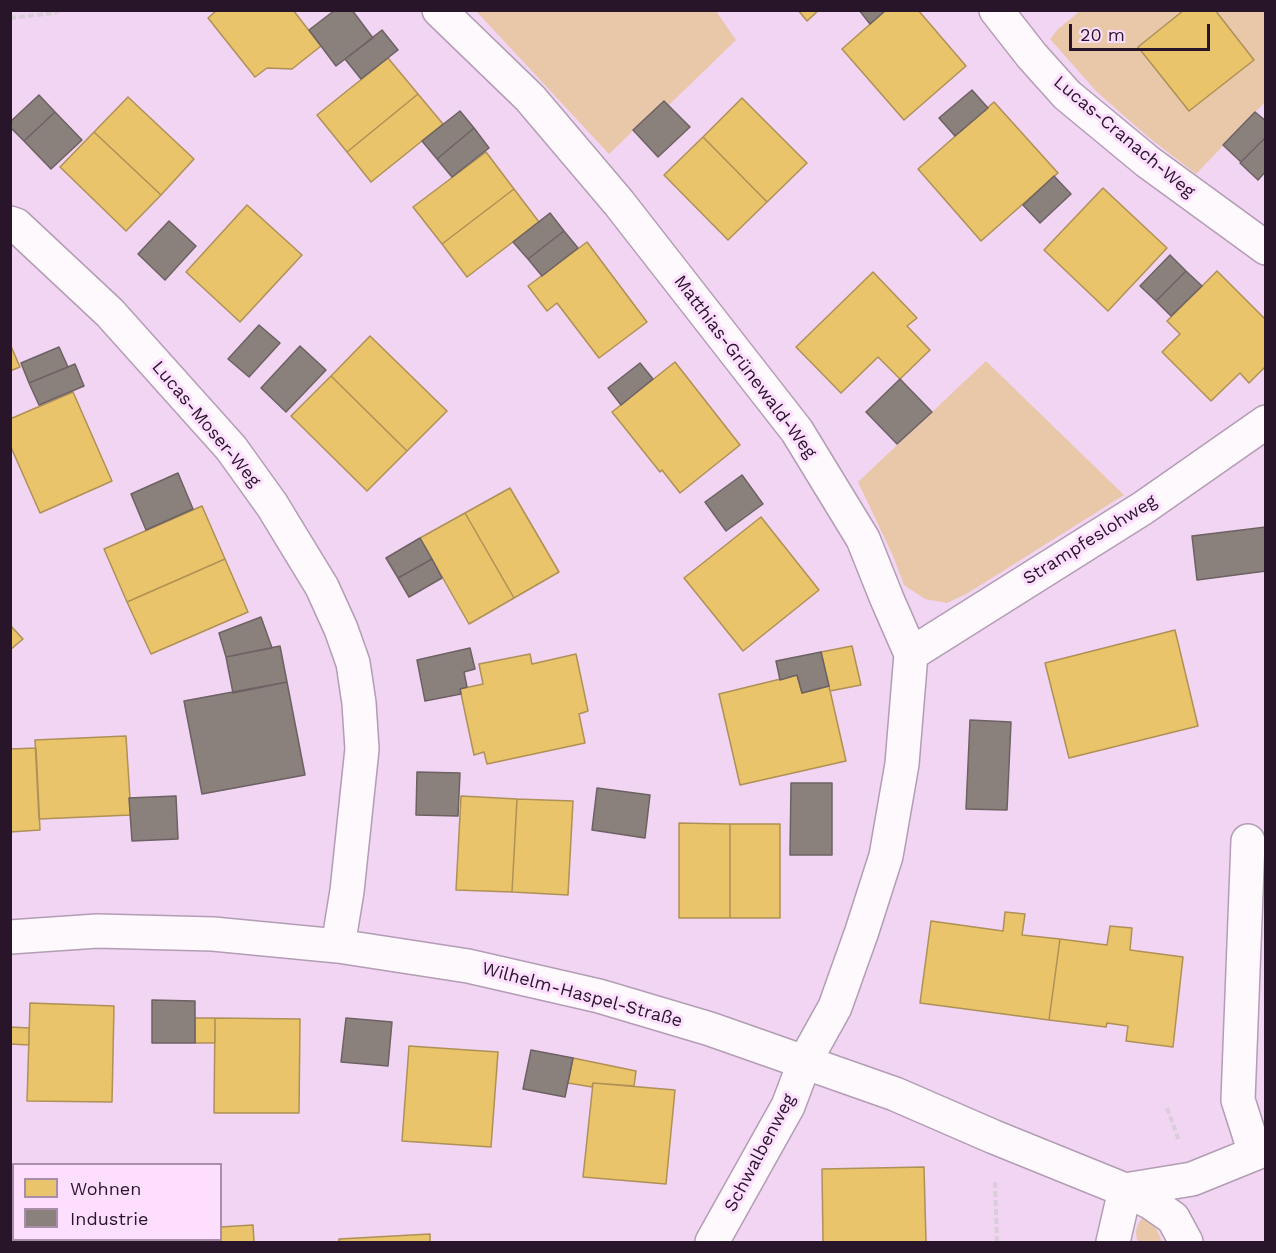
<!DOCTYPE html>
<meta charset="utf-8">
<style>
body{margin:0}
#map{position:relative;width:1276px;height:1253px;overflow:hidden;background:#f1d5f2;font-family:"Work Sans",sans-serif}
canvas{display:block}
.frame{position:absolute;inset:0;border:12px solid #29152a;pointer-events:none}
.legend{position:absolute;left:12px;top:1163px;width:210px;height:78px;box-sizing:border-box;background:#fedeff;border:2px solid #a98eaa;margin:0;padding:8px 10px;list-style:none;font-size:18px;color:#29152a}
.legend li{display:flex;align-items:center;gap:12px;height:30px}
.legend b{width:30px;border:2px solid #a98eaa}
.scale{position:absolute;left:1069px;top:24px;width:141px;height:27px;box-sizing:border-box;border:3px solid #29152a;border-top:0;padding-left:8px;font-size:18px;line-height:21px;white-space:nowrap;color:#29152a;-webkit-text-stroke:4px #fedeff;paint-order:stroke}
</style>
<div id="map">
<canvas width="1276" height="1253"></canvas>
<div class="frame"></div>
<ul class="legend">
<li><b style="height:16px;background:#e9c46a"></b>Wohnen</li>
<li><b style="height:16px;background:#8a817c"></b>Industrie</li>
</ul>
<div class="scale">20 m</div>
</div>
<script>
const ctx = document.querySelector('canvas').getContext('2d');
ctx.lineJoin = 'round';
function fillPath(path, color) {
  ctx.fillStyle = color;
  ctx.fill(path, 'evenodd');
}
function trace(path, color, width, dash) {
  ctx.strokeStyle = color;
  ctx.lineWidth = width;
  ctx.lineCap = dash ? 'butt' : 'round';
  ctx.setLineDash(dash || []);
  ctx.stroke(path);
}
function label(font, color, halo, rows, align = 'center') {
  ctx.font = font + ' "Work Sans",sans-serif';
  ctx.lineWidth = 6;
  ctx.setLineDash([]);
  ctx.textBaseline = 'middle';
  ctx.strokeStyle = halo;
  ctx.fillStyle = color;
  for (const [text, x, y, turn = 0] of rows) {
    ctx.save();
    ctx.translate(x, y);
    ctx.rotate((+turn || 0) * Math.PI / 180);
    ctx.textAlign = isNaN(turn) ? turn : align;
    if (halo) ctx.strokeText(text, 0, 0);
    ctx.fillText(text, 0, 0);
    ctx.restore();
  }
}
fillPath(new Path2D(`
 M476 11H716L736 40 669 105 664 101 609 154Z
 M1080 11H1265V102L1196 174 1147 136 1097 92 1050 39 1058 29Z
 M986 361 1124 495 968 593 947 603 925 599 904 585 893 556 858 482Z
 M1144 1216C1155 1222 1158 1232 1162 1242H1138C1134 1232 1136 1225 1144 1216Z`), '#e9c8aa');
const homes = new Path2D(`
 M217 10H293L321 46 292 69 267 68 255 77 208 18Z
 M798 10H819L807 21Z
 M886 10H918L966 66 904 120 842 49Z
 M1184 10H1215L1254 60 1189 111 1138 47Z
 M388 58 418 94 347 152 317 115Z
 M418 94 443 124 371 182 347 152Z
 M128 97 194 159 161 195 94 132Z
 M742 98 807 163 767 202 703 137Z
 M994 102 1058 173 981 241 918 169Z
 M94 132 161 195 126 231 60 167Z
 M703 137 767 202 728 240 664 175Z
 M486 152 514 189 442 244 413 207Z
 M1103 188 1167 248 1108 311 1044 250Z
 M514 189 539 222 467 277 442 244Z
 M247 205 302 255 240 322 186 272Z
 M587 242 647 322 599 358 557 303 547 311 528 286Z
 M1217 271 1266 320V366L1249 383 1240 373 1211 401 1162 352 1180 334 1167 321Z
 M873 272 917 318 907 326 930 350 900 379 878 357 841 393 796 347Z
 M370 336 447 411 407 451 331 376Z
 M10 344 20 367 10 371Z
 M675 362 740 445 680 493 662 470 660 472 612 412Z
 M331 376 407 451 367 491 291 416Z
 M73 392 112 481 40 513 10 445V419Z
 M510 488 559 572 514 598 465 513Z
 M202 506 225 559 127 602 104 549Z
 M465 513 514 598 469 624 420 538Z
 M761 517 819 590 743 651 684 578Z
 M225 559 248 612 151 654 127 602Z
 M10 625 23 639 10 650Z
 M1175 630 1198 726 1069 758 1045 663Z
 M852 646 861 685 830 691 821 652Z
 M530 654 532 664 576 654 588 711 579 714 585 743 487 764 484 752 474 755 460 689 483 684 479 664Z
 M797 675 802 693 829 686 846 761 740 785 719 694Z
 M126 736 131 815 39 819 35 740Z
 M36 748 40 830 10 832V749Z
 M461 796 517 799 512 892 456 890Z
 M517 799 573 801 568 895 512 892Z
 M679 823 730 824V918H679Z
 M730 824H780V918H730Z
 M1005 912 1025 914 1022 935 1060 939 1049 1020 920 1003 931 921 1003 931Z
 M1110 926 1132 928 1130 950 1183 957 1173 1047 1126 1041 1128 1026 1107 1023 1106 1027 1049 1020 1060 939 1107 945Z
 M30 1003 114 1006 112 1102 27 1101Z
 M195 1018H215V1043H195Z
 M215 1018 300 1019 299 1113H214Z
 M10 1027 29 1028V1045L10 1044Z
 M409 1046 498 1052 491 1147 402 1141Z
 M573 1058 636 1071 634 1086 593 1083 592 1087 568 1083Z
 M593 1083 675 1090 666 1184 583 1177Z
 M924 1167 926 1242H823L822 1169Z
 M253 1225 254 1242H157V1240H220V1227Z
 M14 1231V1240H73V1242H10V1232Z
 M430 1234V1242H339V1239Z`);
fillPath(homes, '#e9c46a');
trace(homes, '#af9057', 1.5);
const industry = new Path2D(`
 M335 10H352L373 38 336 66 309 30Z
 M859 10H886L870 24Z
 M382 30 398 50 361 79 345 59Z
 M972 90 988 108 955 136 939 118Z
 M39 95 55 112 24 141 10 127V122Z
 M664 101 690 127 658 157 633 130Z
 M460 111 474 128 437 159 422 141Z
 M55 112 82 140 51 169 24 141Z
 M1255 112 1266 121V137L1241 162 1223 145Z
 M474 128 489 148 452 177 437 159Z
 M1266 137V171L1258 180 1240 163Z
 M1054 176 1071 194 1040 223 1023 205Z
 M550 213 564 231 528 259 513 242Z
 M169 221 196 246 165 280 138 254Z
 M564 231 578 248 542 276 528 259Z
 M1170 255 1186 271 1156 301 1140 286Z
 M1186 271 1202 286 1171 316 1156 301Z
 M259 325 280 343 249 377 228 359Z
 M300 346 326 370 286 412 261 388Z
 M59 347 68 367 29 383 21 363Z
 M640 363 653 379 621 405 608 388Z
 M75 364 84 386 39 405 29 383Z
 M900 379 932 412 897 444 866 412Z
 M178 473 193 509 146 530 131 494Z
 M742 475 763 504 726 531 705 502Z
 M1266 527V571L1197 580 1192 536Z
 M420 538 432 559 398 578 386 558Z
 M432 559 442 578 409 597 398 578Z
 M261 617 272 648 226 657 219 633Z
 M280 646 287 682 233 693 226 657Z
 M470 648 475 669 464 672 467 687 460 689 461 694 425 701 417 660Z
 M821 652 829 686 802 693 797 675 780 680 776 661Z
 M287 682 305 775 202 794 184 701Z
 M970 720 1011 722 1007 810 966 809Z
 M417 772 460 773 458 816 416 815Z
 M791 783H832V855H790Z
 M597 788 650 795 645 838 592 830Z
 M176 796 178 839 132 841 129 798Z
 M152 1000 195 1001V1043H152Z
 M346 1018 392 1022 388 1066 341 1062Z
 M531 1050 573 1058 565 1097 523 1089Z`);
fillPath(industry, '#8a817c');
trace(industry, '#6d6163', 1.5);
const minor = new Path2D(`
 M439 10 530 98 619 203 797 431 863 539 887 599 911 654 902 764 886 856 862 931 835 1007 805 1061 788 1106 712 1242
 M996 10 1032 56 1067 95 1148 162 1266 248
 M10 223 16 225 110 313 231 448 272 505 322 587 341 629 353 663 359 703 362 749 347 891 338 946
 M911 654 1143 508 1266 422
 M1248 841 1238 1100 1255 1153
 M10 937 97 931 213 934 338 946 468 966 599 996 710 1029 895 1094 994 1137 1125 1190 1150 1202 1173 1218 1186 1242
 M1125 1190 1192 1179 1266 1149
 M1113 1242 1125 1190`);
trace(minor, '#b39db4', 36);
trace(new Path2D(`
 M10 18 55 13 60 10
 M1167 1108 1179 1141
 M995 1182 997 1242`), '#d8cfd8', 4, [6, 3]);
trace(minor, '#fdf9fd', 33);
label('18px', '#29152a', '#fedeff', [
 ["Lucas-Cranach-Weg",1124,137,40],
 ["Matthias-Grünewald-Weg",745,367,53],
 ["Lucas-Moser-Weg",206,424,50],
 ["Strampfeslohweg",1090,540,-32],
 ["Wilhelm-Haspel-Straße",582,995,15],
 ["Schwalbenweg",760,1153,-62]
]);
</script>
